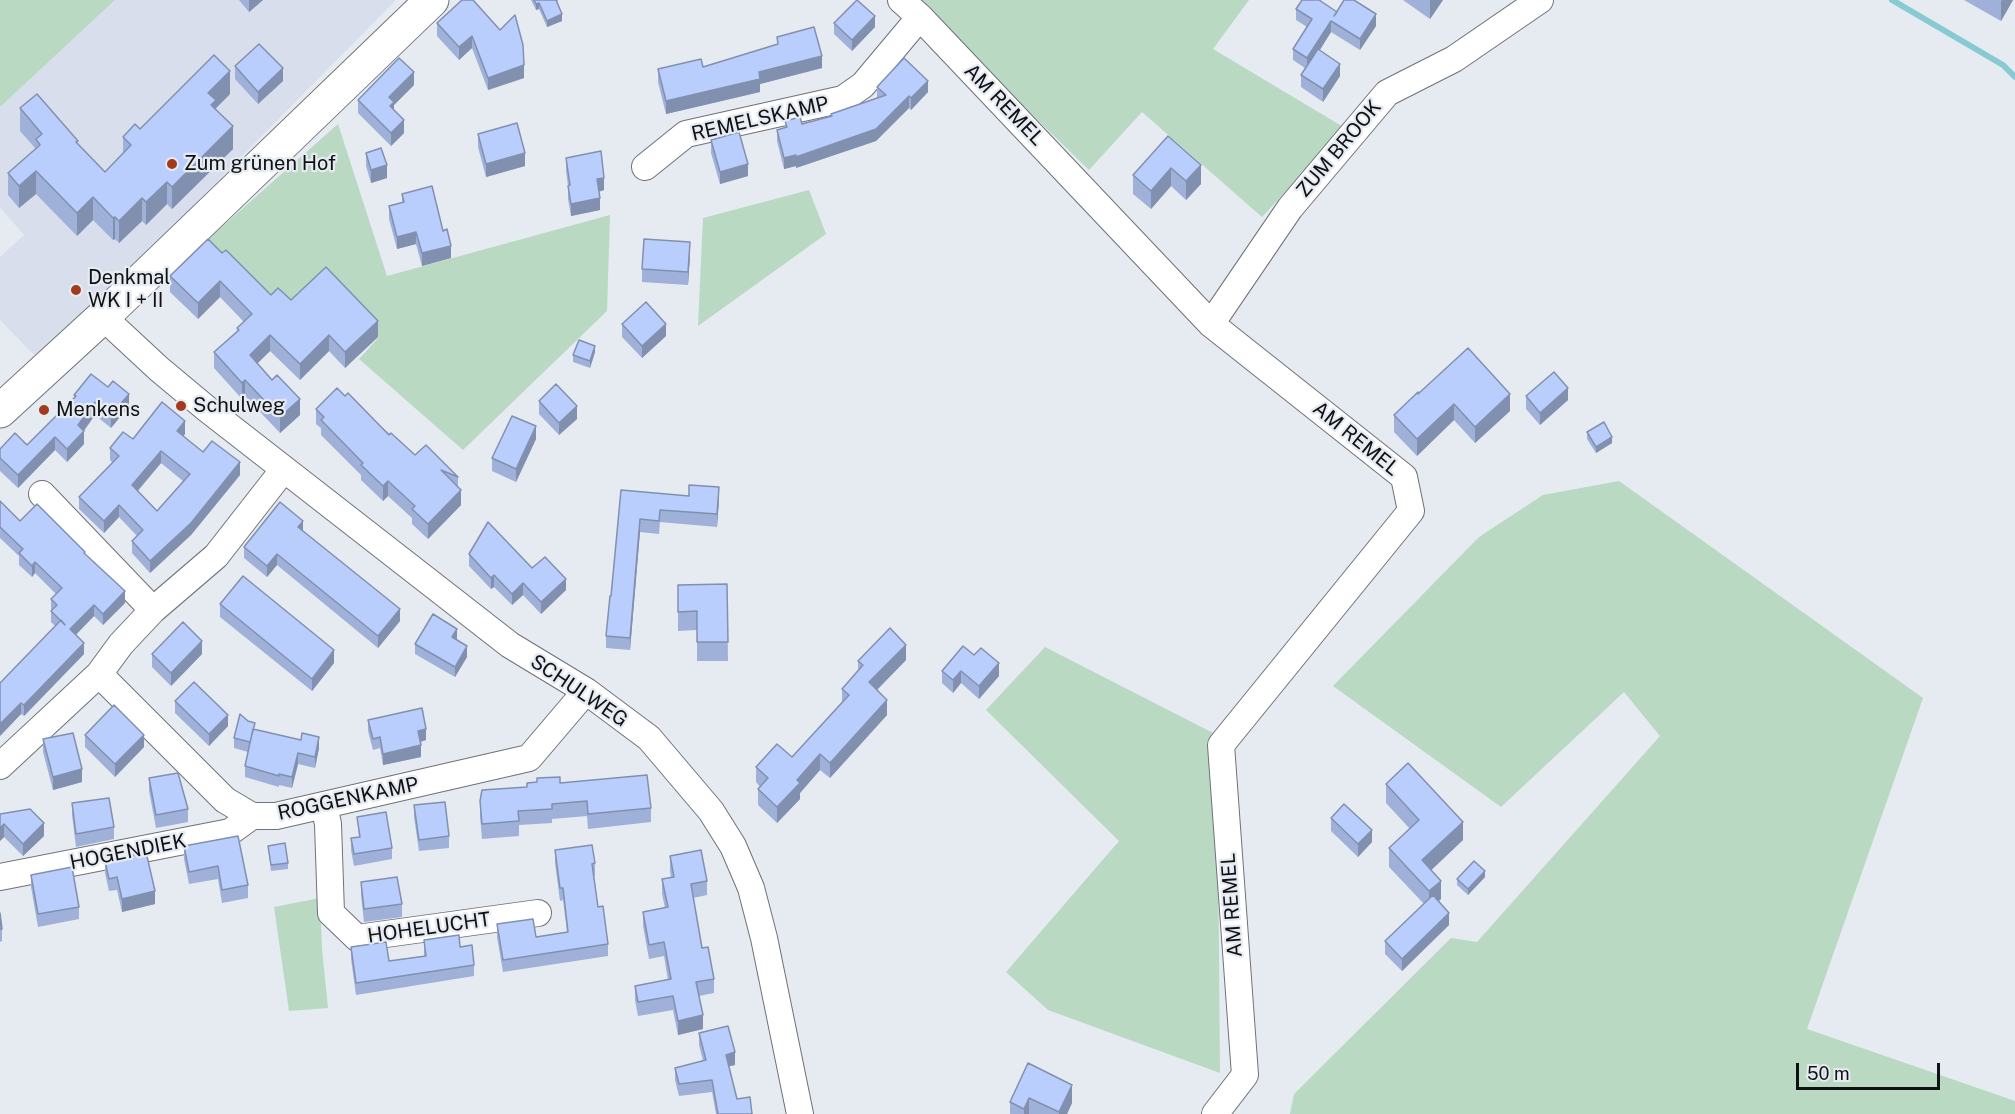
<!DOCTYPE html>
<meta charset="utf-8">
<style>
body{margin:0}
#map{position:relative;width:2015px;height:1114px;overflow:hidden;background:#e6eaf1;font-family:"Public Sans",sans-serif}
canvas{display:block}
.scale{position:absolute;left:1796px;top:1063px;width:144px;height:27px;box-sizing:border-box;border:3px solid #101114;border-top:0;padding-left:8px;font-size:18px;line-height:21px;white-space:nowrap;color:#101114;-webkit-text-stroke:4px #e6eaf1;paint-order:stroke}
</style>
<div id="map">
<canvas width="2015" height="1114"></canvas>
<div class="scale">50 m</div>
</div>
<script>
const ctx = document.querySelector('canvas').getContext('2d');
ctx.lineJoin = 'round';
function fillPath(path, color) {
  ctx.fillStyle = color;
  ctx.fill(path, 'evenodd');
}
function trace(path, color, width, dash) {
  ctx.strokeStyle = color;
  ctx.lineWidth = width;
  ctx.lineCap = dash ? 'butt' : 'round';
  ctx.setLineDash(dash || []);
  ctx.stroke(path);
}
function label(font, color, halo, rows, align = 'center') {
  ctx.font = font + ' "Public Sans",sans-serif';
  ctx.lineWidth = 4.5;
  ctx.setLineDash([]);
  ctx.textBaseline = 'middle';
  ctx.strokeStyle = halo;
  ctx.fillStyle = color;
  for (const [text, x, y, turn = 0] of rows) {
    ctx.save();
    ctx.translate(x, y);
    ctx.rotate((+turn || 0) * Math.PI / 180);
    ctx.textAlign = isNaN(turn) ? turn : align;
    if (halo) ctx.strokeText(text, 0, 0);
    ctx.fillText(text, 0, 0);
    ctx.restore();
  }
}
fillPath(new Path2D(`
 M115 0H396L111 289 38 359 0 320V257L24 235 0 207V107Z`), '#d8deec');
fillPath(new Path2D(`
 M0 0H115L0 107Z
 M914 0H1249L1213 49 1345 128 1262 217 1142 112 1089 170Z
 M338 124 387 276 610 215 607 311 463 450 359 359 379 337 324 277 287 308 207 240Z
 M809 190 826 234 698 326 703 218Z
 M1619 481 1923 698 1807 1029 2015 1101V1114H1290L1294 1094 1451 938 1477 942 1660 736 1624 692 1501 807 1333 686 1479 537 1543 495Z
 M1045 647 1217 735 1220 1073 1048 1010 1006 972 1119 841 986 710Z
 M320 898 322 949 328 1008 289 1011 274 907Z`), '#b9d9c3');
trace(new Path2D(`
 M1892 0 2003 65 2015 77`), '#87cad2', 6);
const minor = new Path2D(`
 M901 0 920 17 1211 324 1404 477 1411 511 1221 745 1245 1075 1215 1114
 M645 167 686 134 843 99 863 85 920 17
 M103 317 159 369 207 409 510 645 586 691 649 738 711 811 733 846 751 888 764 938 800 1114
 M1211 324 1290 208 1387 93 1454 59 1540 0
 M42 494 153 610
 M99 674 121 644 153 610 216 556 284 469
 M0 766 99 674 225 800 252 816H276L529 758 586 691
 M324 805 328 824 331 913 357 938 538 913
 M0 877 230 832 252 816`);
const major = new Path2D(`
 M0 411 109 311 432 0`);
trace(minor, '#6f7278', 28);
trace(major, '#6f7278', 35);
trace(minor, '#fff', 26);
trace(major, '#fff', 33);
fillPath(new Path2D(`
 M239 0H263L249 12Z
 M531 0H558V1L557 2 562 21 547 27 539 9 536 10Z
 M1403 0H1443L1430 19Z
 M1964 0H2013L2001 21Z
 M1296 9 1337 12 1376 26 1360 50 1331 32 1320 50 1340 76 1323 102 1301 87V75L1305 68 1293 60V49L1307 27 1296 20Z
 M437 23 500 30 524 78 488 90 472 48 459 60 437 36Z
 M834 23 875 27 852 51 834 34Z
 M777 37 822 68 760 84V92L666 114 658 82V69L703 67 777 44Z
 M235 66 283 81 258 104 235 79Z
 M414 85 394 105V110L404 133 391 146 358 113V100Z
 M877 87 928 92 911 110 909 108 876 141 796 168V166L784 169 777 141V130L785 128V121L802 124 831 116V114L877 98Z
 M230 94 216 108 233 149 172 209 167 204 146 225 142 221 119 243 115 239 113 240 93 220 77 236 36 194 19 208 8 195V173L36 149 20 131V108L78 144 105 172 123 154V137Z
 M478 134 525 166 486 177 478 147Z
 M1168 136 1201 184 1186 200 1171 186 1151 209 1133 194V175Z
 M711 140 748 176 720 184 711 153Z
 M366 153 387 178 371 183 366 166Z
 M566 158 604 190 599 192 600 210 571 216 568 199V186L566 171Z
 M402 194 443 231 451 258 422 266 416 244 397 249 389 219V206L402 203Z
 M222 253 271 295 291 300 378 337 345 368 329 351 300 380 270 351 257 363 300 415 280 433 245 396 242 399 214 368V352L237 331V328L244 322 220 297 198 319 170 292V276Z
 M690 255 688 285 642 282V269Z
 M622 324 666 336 642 358 622 337Z
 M595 352 590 368 573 362V355Z
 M1418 394 1510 411 1475 443 1454 420 1417 456 1394 432V415Z
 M74 395 129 406 111 428 95 415 84 431V444L67 462 55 450 18 488 0 471V449L27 445 74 398Z
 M345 396 415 455 458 477V487L461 505 428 539 412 524V518L388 496 383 501 361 480V475L321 435V428L316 424V409Z
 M1526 396 1568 400 1540 425 1526 409Z
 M539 401 577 419 559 435 539 414Z
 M1587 432 1612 443 1596 453 1587 439Z
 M185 434 183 436 203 452 240 475 191 535 150 573 132 553V541L137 536 119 517 104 533 79 509V497L113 463 110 460V448L133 439ZM161 463 183 481 157 511 138 491Z
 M536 439 516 482 492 471V458Z
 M621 490 719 500 717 527 660 522 659 534 640 532 630 650 606 648V636L611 596Z
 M0 501 20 521 85 555 125 603 103 625 94 616 75 635 84 654 24 716 21 714 0 736 55 626 51 622V599L56 594 35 573 32 577 19 565V556L0 538Z
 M303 532 400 621 378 648 277 565 267 577 244 558V547Z
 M469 554 532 568 566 590 541 614 523 595 512 605 494 587 491 589 469 566Z
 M727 584 728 661H697V630L678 631V585Z
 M220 604 334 663 312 691 220 617Z
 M457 640 467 657 455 677 415 654V644Z
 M963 646 999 676 979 699 961 683 953 693 942 683V671Z
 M152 654H202L171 686 152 667Z
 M906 660 877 690 887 715 830 778 820 770 800 793V799L777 823 758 805V789L760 787 756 782V767L792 757 842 702V689L858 670V661Z
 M175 701 228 726 209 746 175 713Z
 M368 720 426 740 421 742V757L383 765 380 748 373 750 368 731Z
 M255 730 319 748 315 768 298 764 292 788 279 785V787L245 777V766L248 752 234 748V738Z
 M85 735 144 747 115 777 85 747Z
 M43 739 82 782 53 790 43 752Z
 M149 778 188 809V822L156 828 149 791Z
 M560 783 651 808V822L588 829 587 816 552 819V823L519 825V836L482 839 480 816V801L527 787Z
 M1386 784 1463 840 1431 870 1441 899 1438 901 1449 925 1402 971 1385 954V941L1424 904 1389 867V848L1410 829 1386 803Z
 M72 803 114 827V839L76 847 72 815Z
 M414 805 449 836V848L419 851 414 817Z
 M0 814 44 836 23 856 4 837 0 841Z
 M357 817 392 848V859L354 866 351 850V838L359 837Z
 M1331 818 1372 842 1358 857 1331 831Z
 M184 846 248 885V898L222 903 218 879 189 884 184 859Z
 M268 846 288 863V869L271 871Z
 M555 850 595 863V876H594L598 907 608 944V956L503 972 497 937V924L536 937 567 932 563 900 560 901 555 863Z
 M670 856 707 881V895L693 898 702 948 714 979V993L699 996 703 1029 678 1035 673 1010 638 1016 635 1000V986L668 980 664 956 649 959 643 926V912L665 908 662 894V879L671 878 670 871Z
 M105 861 155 904 122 912 117 890 109 891 105 873Z
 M31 875 79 907V919L38 927 31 887Z
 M1485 877 1468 895 1457 885V879Z
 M361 882 402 904V917L364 922 361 895Z
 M0 913 2 929V941L0 942Z
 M424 940 460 947 474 965V976L356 995 351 959V947L389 961 424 956Z
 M699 1033 735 1065 729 1066 737 1099 752 1114H716L712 1092 679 1096 675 1080V1068L703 1061 699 1045Z
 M1028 1063 1072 1103 1067 1114H1010V1102Z`), '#9fb1d9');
fillPath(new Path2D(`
 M249 0H263L249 12Z
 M1430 0H1443L1430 19Z
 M2002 0H2013L2001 21V2Z
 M539 3V9L536 10V4Z
 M562 14V21L547 27V21Z
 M1376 14V26L1360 50V39Z
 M875 16V27L852 51V40Z
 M1331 21V32L1307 70V58Z
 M472 36V48L459 60V47Z
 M822 56V68L760 84V92L666 114V101L759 72Z
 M1340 64V76L1323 102V89Z
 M524 65V78L488 90V78Z
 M283 68V81L258 104V92Z
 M230 71V94L216 108V123L208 93Z
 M414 72V85L394 105V115L390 119 389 97Z
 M928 81V92L911 110V98Z
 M909 96V108L876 141 796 168V157Z
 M404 120V133L391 146V133Z
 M233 126V149L172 209V187Z
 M525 153V166L486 177V164Z
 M796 155V166L784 169V158Z
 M748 164V176L720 184V172Z
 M387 165V178L371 183V170Z
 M1201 165V184L1186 200V181Z
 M1171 168V186L1151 209V191Z
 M36 171V194L19 208V186Z
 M604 178V190L597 192V179Z
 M167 182V204L146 225V202Z
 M93 197V220L77 236V213Z
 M142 198V221L119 243V221Z
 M600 198V210L571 216V204Z
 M115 217V239L113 240V218Z
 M416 232V244L397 249V237Z
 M690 242V255L688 285V272Z
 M451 246V258L422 266V253Z
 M220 281V297L198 319V303Z
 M378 321V337L345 368V352Z
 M666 324V336L642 358V346Z
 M270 335V351L250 371V355Z
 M329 335V351L300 380V364Z
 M595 346V352L590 368V361Z
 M245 380V396L242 399V383Z
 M1568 388V400L1540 425V413Z
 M129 394V406L111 428V415Z
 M1510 394V411L1475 443V427Z
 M300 399V415L280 433V417Z
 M95 402V415L79 437 84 431V444L67 462V449L78 425Z
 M1454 404V420L1417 456V439Z
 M577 406V419L559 435V423Z
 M185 421V434L177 443V431Z
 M536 426V439L516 482V469Z
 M55 437V450L18 488V475Z
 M1612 437V443L1596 453V447Z
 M161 451V463L132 497V485Z
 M240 462V475L191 535 150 573V561Z
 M388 481V496L383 501V486Z
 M719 487V500L717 527V514Z
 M461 490V505L428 539V524Z
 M119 505V517L104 533V521Z
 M640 519V532L630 650V638Z
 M303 521V533L298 527Z
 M277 554V565L267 577V566Z
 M35 562V573L32 577V566Z
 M494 575V587L491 589V578Z
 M566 579V590L541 614V602Z
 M523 583V595L512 605V594Z
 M125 591V603L103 625V614Z
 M94 605V616L70 641V629Z
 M400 609V621L378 648V636Z
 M457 629V640L452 637Z
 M202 641V654L171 686V673Z
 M84 643V654L24 716V705Z
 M906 645V660L869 698V682Z
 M467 646V657L455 677V667Z
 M334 650V663L312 691V679Z
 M999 663V676L979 699V686Z
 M961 671V683L953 693V680Z
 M887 700V715L830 778V763Z
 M21 703V714L0 736V724Z
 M228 715V726L209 746V734Z
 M426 729V740L418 742V731Z
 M144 735V747L115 777V764Z
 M319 737V748L315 768V757Z
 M421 745V757L383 765V754Z
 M298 753V764L292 788V777Z
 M820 754V770L800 793V799L777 823V807L797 780Z
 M82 769V782L53 790V777Z
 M1463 822V840L1422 879V860Z
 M44 823V836L23 856V844Z
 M4 824V837L0 841V828Z
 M1372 830V842L1358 857V844Z
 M1485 871V877L1468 895V889Z
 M1441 881V899L1429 910V891Z
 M155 891V904L122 912V899Z
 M1449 913V925L1402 971V959Z
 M703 1015V1029L678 1035V1021Z
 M735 1052V1065L726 1067V1055Z
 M1072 1085V1103L1067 1114H1059V1112Z
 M1029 1098V1114H1024V1109Z`), '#8290b0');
const building = new Path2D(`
 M462 0H473L500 30 515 15 523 45 524 65 488 78 472 36 459 47 437 23Z
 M534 0H556L562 14 547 21 539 3 536 4Z
 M857 0 875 16 852 40 834 23Z
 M1302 0H1319L1337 12 1334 16 1344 0H1354L1376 14 1360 39 1331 21 1307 58 1293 49 1312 19 1296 9Z
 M814 27 822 56 759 72 760 79 666 101 658 69 701 59 703 67 778 44 777 37Z
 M259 44 283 68 258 92 235 66Z
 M1318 49 1340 64 1323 89 1301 75Z
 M214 55 230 71 208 93 216 100 211 105 233 126 172 187 167 182 146 202 142 198 119 221 115 217 113 218 93 197 77 213 36 171 19 186 8 173 40 145 36 139 42 134 20 108 37 94 78 141 76 142 105 172 131 145 123 137 135 124 140 129Z
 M399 58 414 72 389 97 394 102 390 106 404 120 391 133 358 100Z
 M904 58 928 81 911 98 909 96 876 129 796 157V155L784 158 777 130 787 127 785 121 800 117 802 124 832 116 831 114 886 95 877 87Z
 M517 123 525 153 486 164 478 134Z
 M739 132 748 164 720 172 711 140Z
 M1168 136 1201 165 1186 181 1171 168 1151 191 1133 175Z
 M381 148 387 165 371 170 366 153Z
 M601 151 604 178 597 179 600 198 571 204 568 186 570 185 566 158Z
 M432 186 443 231 447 229 451 246 422 253 416 232 397 237 389 206 404 202 402 194Z
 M208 239 222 253 226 250 271 295 278 288 291 300 326 267 378 321 345 352 329 335 300 364 270 335 250 355 272 380 277 375 300 399 280 417 245 380 242 383 214 352 239 330 237 328 252 314 220 281 198 303 170 276Z
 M644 239 690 242 688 272 642 269Z
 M646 302 666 324 642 346 622 324Z
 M579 340 595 346 590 361 573 355Z
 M1468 348 1510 394 1475 427 1454 404 1417 439 1394 415 1418 392V394Z
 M1554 372 1568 388 1540 413 1526 396Z
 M91 374 108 387 113 381 129 394 111 415 95 402 78 425 84 431 67 449 55 437 18 475 0 458V449L15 433 27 445 76 396 74 395Z
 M556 384 577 406 559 423 539 401Z
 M337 388 345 396 348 393 389 435 391 433 415 455 426 445 458 477 441 470 461 490 428 524 412 509 415 506 388 481 383 486 361 465 363 463 321 420 324 417 316 409Z
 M162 402 185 421 177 431 203 452 212 441 240 462 191 523 150 561 132 541 143 530 119 505 104 521 79 497 119 456 110 448 123 432 133 439ZM161 451 190 474 157 511 132 485Z
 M512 416 536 426 516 469 492 458Z
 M1604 422 1612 437 1596 447 1587 432Z
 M689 485 719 487 717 514 660 510 659 521 640 519 630 638 606 636 610 596H611L621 490 689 496Z
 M0 501 20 521 37 504 85 552 84 553 125 591 103 614 94 605 70 629 84 643 24 705 21 703 0 724V683L61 620 65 625 51 611 57 605 51 599 62 588 35 562 32 566 19 553 23 549 0 527Z
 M280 502 303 521 298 527 400 609 378 636 277 554 267 566 244 547Z
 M488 522 532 568 545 557 566 579 541 602 523 583 512 594 494 575 491 578 469 554Z
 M243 576 334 650 312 679 220 604Z
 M727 584 728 642H697V611L678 612V585Z
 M433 614 457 629 452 637 467 646 455 667 415 644Z
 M183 622 202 641 171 673 152 654Z
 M890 628 906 645 869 682 887 700 830 763 820 754 797 780 800 783 777 807 758 789 768 778 756 767 777 744 792 757 849 695 842 689 863 665 858 661Z
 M963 646 974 655 981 648 999 663 979 686 961 671 953 680 942 671Z
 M194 682 228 715 209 734 175 701Z
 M114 705 144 735 115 764 85 735Z
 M422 708 426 729 418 731 421 745 383 754 380 737 373 739 368 720Z
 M240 714 248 721 255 723 250 742 234 738Z
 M253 729 301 740 302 733 319 737 315 757 298 753 292 777 279 774V776L245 766Z
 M73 733 82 769 53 777 43 739Z
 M1408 763 1463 822 1422 860 1441 881 1429 891 1389 848 1419 820 1386 784Z
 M178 773 188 809 156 815 149 778Z
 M647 775 651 808 588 814 587 801 552 804V809L518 811 519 821 482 824 480 801 482 790 527 787V783L537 782V778L560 777V783Z
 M109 798 114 827 76 834 72 803Z
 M445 802 449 836 419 840 414 805Z
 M1344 804 1372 830 1358 844 1331 818Z
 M30 809 44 823 23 844 4 824 0 828V814Z
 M386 812 392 848 354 854 351 838 360 837 357 817Z
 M238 836 248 885 222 890 218 866 189 872 184 846Z
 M285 843 288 863 271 865 268 846Z
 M592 845 595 863 592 864 598 907 603 906 608 944 503 960 497 924 533 919 536 937 568 932 563 888H560L555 850Z
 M701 850 707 881 691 884 702 948 708 947 714 979 696 982 703 1015 678 1021 673 996 638 1002 635 986 671 979 664 942 649 945 643 912 668 907 662 879 674 877 670 856Z
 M146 852 155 891 122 899 117 877 109 879 105 861Z
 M1474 861 1485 871 1468 889 1457 879Z
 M72 867 79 907 38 914 31 875Z
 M397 877 402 904 364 909 361 882Z
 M1433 895 1449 913 1402 959 1385 941Z
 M0 913 2 929H0Z
 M459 935 460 947 472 945 474 965 356 983 351 947 386 942 389 961 426 956 424 940Z
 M728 1026 735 1052 726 1055 737 1099 750 1097 752 1114H718L712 1080 679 1084 675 1068 706 1060 699 1033Z
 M1028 1063 1072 1085 1059 1112 1029 1098 1024 1109 1010 1102Z`);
fillPath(building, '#b9cefc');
trace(building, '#8290b0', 1.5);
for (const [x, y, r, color] of [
 [172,164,6,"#a23a1d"],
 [76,290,6,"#a23a1d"],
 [181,406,6,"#a23a1d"],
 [44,410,6,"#a23a1d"]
]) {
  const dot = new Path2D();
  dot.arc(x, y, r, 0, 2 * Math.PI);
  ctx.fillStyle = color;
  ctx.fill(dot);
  trace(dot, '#e6eaf1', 2);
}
label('20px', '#101114', '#e6eaf1', [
 ["AM REMEL",1004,105,46],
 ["REMELSKAMP",760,119,-13],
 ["ZUM BROOK",1339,149,-50],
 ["AM REMEL",1356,439,39],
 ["SCHULWEG",579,691,34],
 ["ROGGENKAMP",348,799,-12],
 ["HOGENDIEK",128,852,-11],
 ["AM REMEL",1232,905,-94],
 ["HOHELUCHT",429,928,-8]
]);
label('20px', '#101114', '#e6eaf1', [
 ["Zum grünen Hof",184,164],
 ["Denkmal",88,278],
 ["WK I + II",88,301],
 ["Schulweg",193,406],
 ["Menkens",56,410]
], 'left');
</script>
